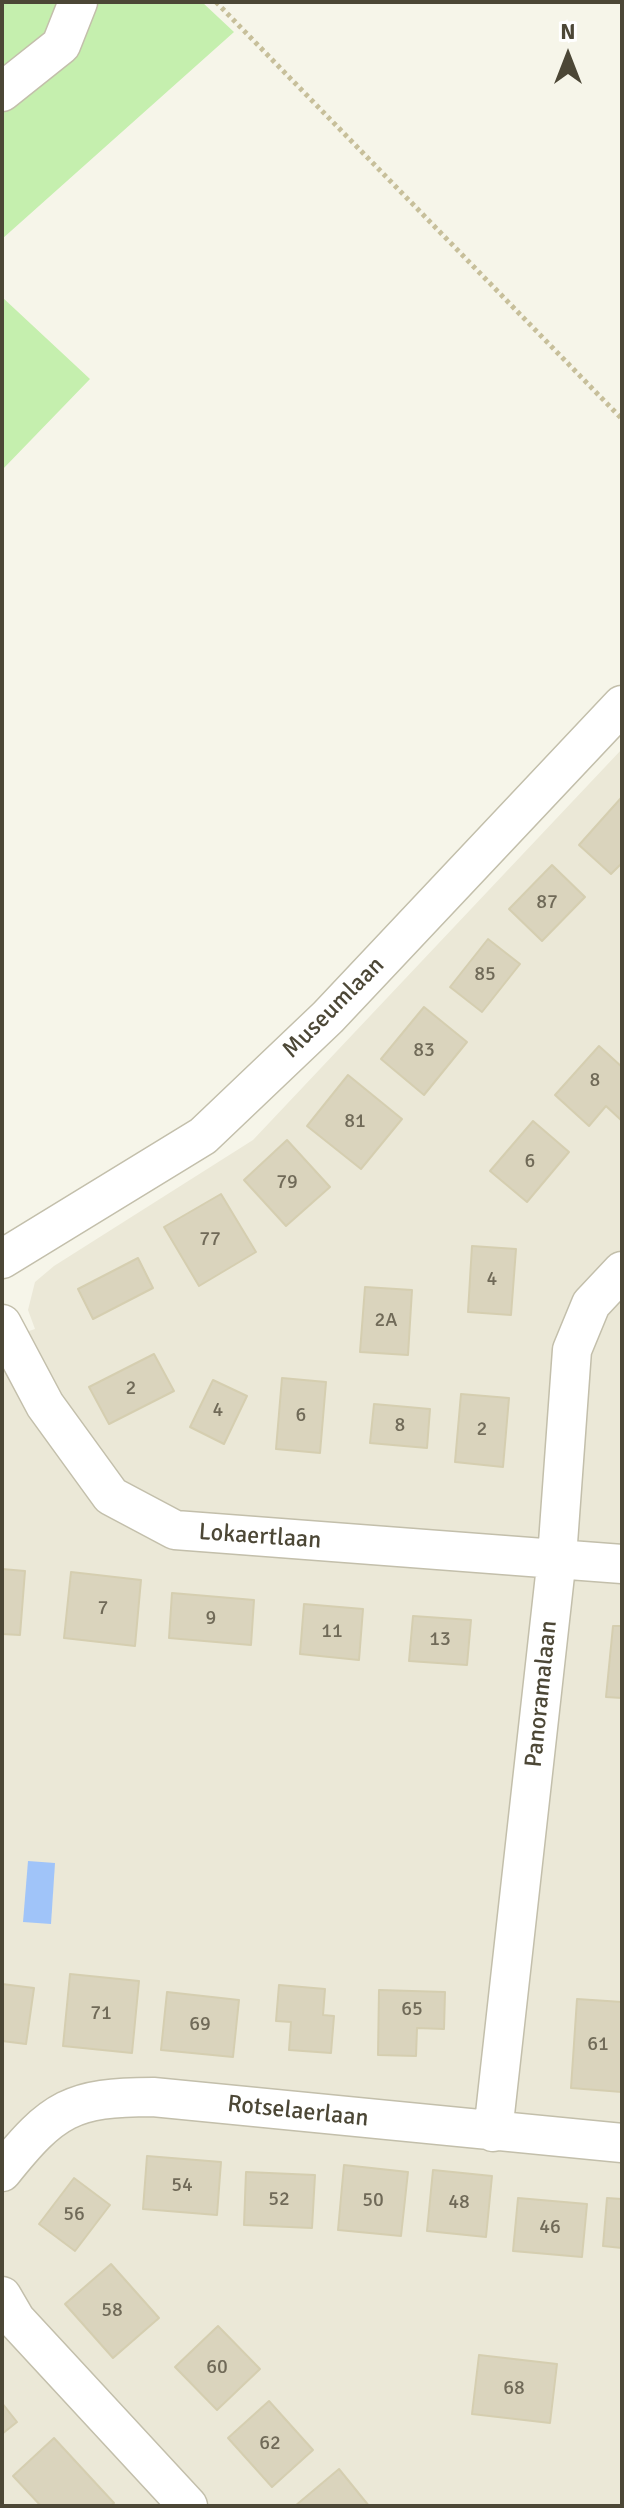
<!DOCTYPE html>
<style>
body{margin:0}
#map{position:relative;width:624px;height:2508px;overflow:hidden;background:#f6f5e9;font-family:Signika,sans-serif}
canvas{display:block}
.frame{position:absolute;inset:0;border:4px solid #4c4736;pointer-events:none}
.north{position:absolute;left:528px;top:16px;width:80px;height:80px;-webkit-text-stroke:6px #fff;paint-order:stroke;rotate:0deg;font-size:22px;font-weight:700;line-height:32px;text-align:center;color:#4c4736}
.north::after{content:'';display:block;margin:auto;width:28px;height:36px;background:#4c4736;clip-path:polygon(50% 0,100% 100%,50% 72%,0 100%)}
</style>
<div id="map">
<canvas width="624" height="2508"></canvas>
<div class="frame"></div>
<div class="north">N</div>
</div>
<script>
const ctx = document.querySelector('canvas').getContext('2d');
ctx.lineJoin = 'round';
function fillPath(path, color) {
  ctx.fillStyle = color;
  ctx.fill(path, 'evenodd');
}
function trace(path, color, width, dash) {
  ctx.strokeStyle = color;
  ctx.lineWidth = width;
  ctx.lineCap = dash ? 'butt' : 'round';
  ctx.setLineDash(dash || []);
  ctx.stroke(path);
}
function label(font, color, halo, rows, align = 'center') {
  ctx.font = font + ' Signika,sans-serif';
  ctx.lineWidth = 6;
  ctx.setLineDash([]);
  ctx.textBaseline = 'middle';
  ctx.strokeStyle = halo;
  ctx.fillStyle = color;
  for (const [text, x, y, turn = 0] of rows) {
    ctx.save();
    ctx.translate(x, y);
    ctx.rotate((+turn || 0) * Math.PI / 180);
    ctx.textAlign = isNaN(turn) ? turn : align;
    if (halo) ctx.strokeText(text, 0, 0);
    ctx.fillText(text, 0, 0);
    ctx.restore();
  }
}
fillPath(new Path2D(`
 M622 749V2506H2V1340L35 1329 28 1310 35 1282 54 1266 253 1140Z`), '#ebe8d7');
fillPath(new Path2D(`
 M2 2H202L234 32 2 239Z
 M2 297 90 379 2 470Z`), '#c5efae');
fillPath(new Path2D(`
 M28 1861 55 1863 51 1924 23 1922Z`), '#a0c4f9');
const building = new Path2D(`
 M621 798 622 863 611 874 579 845Z
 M552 865 585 897 542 941 509 909Z
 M488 939 520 964 482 1012 450 987Z
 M424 1007 467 1042 424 1095 381 1059Z
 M599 1046 622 1067V1121L606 1106 589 1126 555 1095Z
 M348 1075 402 1119 361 1169 307 1126Z
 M533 1121 569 1152 527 1202 490 1171Z
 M287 1140 330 1187 286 1226 244 1180Z
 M221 1194 256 1252 199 1286 164 1227Z
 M472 1246 516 1249 511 1315 468 1312Z
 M138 1258 153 1288 93 1319 78 1289Z
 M365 1287 412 1290 408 1355 360 1352Z
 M154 1354 174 1391 109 1424 89 1387Z
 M282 1378 326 1382 320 1453 276 1449Z
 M213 1380 247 1396 224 1444 190 1427Z
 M461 1394 509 1398 503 1467 455 1462Z
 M374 1404 430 1409 427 1448 370 1443Z
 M2 1569 25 1571 20 1635 2 1634Z
 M71 1572 141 1580 135 1646 64 1638Z
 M172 1593 254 1600 251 1645 169 1638Z
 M304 1604 363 1609 359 1660 300 1654Z
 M413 1616 471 1620 467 1665 409 1661Z
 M613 1626H622V1698L606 1697Z
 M70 1974 139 1981 132 2053 63 2046Z
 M2 1984 34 1988 26 2044 2 2041Z
 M279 1985 325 1989 323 2015 334 2016 331 2053 289 2050 291 2022 276 2021Z
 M379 1990 445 1992 444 2029 417 2028 416 2056 378 2055Z
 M167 1992 239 2000 233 2057 161 2050Z
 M577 1999 622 2002V2092L571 2088Z
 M147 2156 221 2162 217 2215 143 2209Z
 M344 2165 408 2172 401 2236 338 2230Z
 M433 2170 492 2176 486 2237 427 2231Z
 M246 2172 315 2175 312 2228 244 2225Z
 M74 2178 110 2205 75 2251 39 2224Z
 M518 2198 587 2204 582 2257 513 2251Z
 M607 2198 622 2199V2248L603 2246Z
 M111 2264 159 2318 113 2358 65 2304Z
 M218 2326 260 2369 217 2410 175 2367Z
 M479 2355 557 2364 550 2423 472 2414Z
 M269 2401 313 2450 272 2487 228 2438Z
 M2 2403 17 2422 2 2434Z
 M54 2438 114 2503 110 2506H41L13 2476Z
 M339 2469 369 2506H295Z`);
fillPath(building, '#dad4bd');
trace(building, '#d5ceb0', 2);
const minor = new Path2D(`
 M2 92 61 45 78 2
 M2 1259 203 1136 328 1017 622 705
 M2 1324 45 1405 111 1496 175 1530 622 1564
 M493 2132 557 1557 572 1350 591 1304 622 1271
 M2 2172C53 2108 72 2097 153 2097L622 2143
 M2 2296 16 2320 188 2506`);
trace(minor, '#c3bfab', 41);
trace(new Path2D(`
 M216 2 622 419`), '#c7bf9a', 5, [4, 4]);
trace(minor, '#fff', 38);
label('20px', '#706a58', null, [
 ["87",547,903],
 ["85",485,975],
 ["83",424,1051],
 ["8",595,1081],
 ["81",355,1122],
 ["6",530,1162],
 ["79",287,1183],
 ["77",210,1240],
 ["4",492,1280],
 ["2A",386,1321],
 ["2",131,1389],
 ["4",218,1411],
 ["6",301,1416],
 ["8",400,1426],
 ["2",482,1430],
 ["7",103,1609],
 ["9",211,1619],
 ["11",332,1632],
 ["13",440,1640],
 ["65",412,2010],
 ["71",101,2014],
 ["69",200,2025],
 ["61",598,2045],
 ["54",182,2186],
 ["52",279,2200],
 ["50",373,2201],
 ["48",459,2203],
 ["56",74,2215],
 ["46",550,2228],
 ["58",112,2311],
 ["60",217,2368],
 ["68",514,2389],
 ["62",270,2444]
]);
label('24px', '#4c4736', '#fff', [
 ["Museumlaan",334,1008,-45],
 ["Lokaertlaan",260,1537,4],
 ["Panoramalaan",542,1694,-84],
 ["Rotselaerlaan",298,2112,6]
]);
</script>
